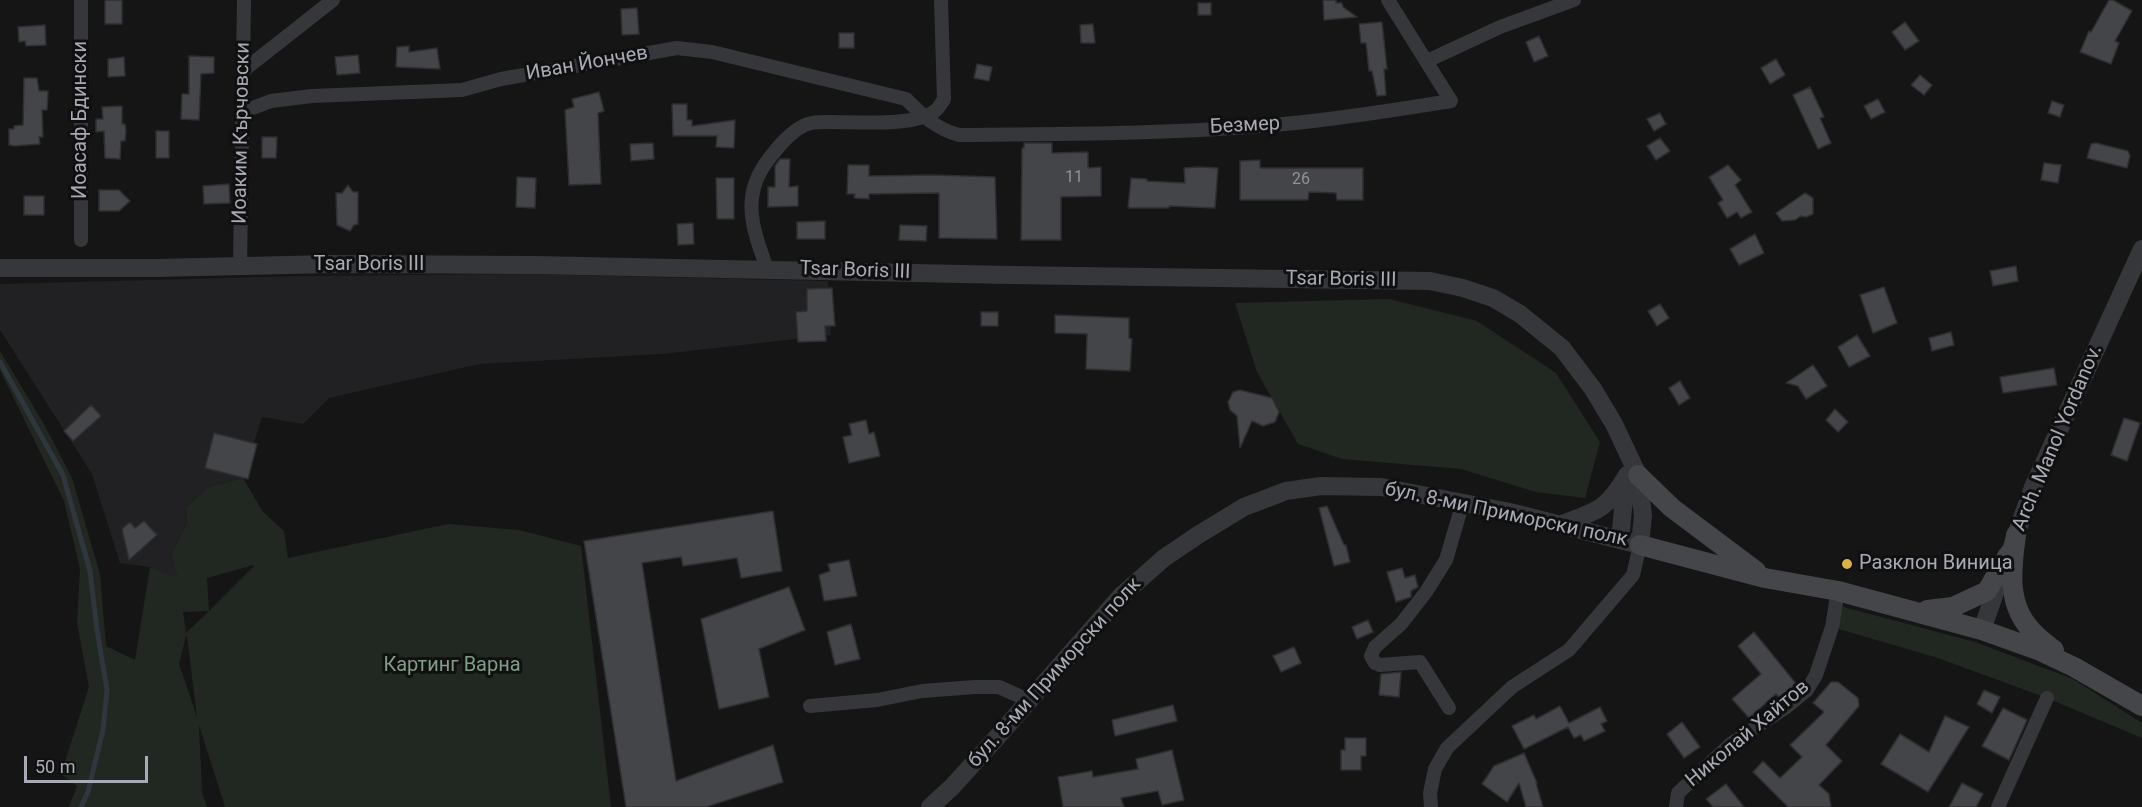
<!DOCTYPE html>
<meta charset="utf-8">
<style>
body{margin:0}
#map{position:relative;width:2142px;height:807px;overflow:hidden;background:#151516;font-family:Roboto,sans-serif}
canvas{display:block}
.scale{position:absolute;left:24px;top:756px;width:124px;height:27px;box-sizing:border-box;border:3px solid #a8abb5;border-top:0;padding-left:8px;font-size:18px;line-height:21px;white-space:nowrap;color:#a8abb5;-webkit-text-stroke:4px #101011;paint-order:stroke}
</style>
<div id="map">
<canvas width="2142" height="807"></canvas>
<div class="scale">50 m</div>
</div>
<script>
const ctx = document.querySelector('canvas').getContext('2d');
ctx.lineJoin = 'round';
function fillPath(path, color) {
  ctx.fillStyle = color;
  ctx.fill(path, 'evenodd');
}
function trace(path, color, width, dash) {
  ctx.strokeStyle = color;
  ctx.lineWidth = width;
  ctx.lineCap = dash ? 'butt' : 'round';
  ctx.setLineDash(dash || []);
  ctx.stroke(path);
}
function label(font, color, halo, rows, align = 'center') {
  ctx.font = font + ' Roboto,sans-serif';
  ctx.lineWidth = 6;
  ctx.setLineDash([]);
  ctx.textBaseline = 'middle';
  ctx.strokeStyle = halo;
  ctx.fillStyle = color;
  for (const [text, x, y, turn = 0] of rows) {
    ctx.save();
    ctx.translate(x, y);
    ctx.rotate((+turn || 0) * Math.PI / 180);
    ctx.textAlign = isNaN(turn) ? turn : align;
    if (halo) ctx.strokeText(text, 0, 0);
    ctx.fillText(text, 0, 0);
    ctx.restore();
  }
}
fillPath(new Path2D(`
 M522 274 828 281 831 335 662 354 479 364 329 398 303 424 262 417 243 478 209 487 186 507 187 523 171 554 179 579 150 567 120 563 92 474 0 330V284L301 276Z`), '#212123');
fillPath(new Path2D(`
 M1389 299 1477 321 1556 373 1600 442 1585 498 1536 492 1461 469 1342 459 1298 444 1257 372 1235 303Z
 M0 351 44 424 72 478 100 574 106 646 135 660 150 567 178 578 171 554 187 523 186 507 209 487 243 478 263 512 284 531 288 558 448 524 519 530 581 546 611 807H225L199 725 202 793 207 807H69L77 786 61 774 89 687 77 623 80 569 64 501 0 370ZM254 565V566L209 611 207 578ZM208 611V612L186 633 183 612ZM186 636H187L197 717 179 664Z
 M1836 605 1975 642 2073 679 2142 723V738L2047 698 1938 658 1832 627Z`), '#212822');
trace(new Path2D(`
 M0 362 63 475 90 571 97 630 107 690 103 730 88 792 81 807`), '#2f363d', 5);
const building = new Path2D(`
 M105 0H122V24H105Z
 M1323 0H1336V3H1342L1343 7 1357 17 1324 20Z
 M2109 0H2113L2132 11 2115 41 2119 43 2111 64 2080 52 2089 31 2091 32Z
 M1198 3H1211V15H1198Z
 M637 8 639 34 622 35 621 9Z
 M1382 22 1387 69H1384L1386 95 1377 96 1372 71H1369L1366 43H1361L1359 24Z
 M1905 22 1919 41 1905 50 1892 32Z
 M1093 24 1095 43H1081L1080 25Z
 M45 25 46 45 26 46 25 41 19 42 18 27Z
 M839 33H854V48H839Z
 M1539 36 1548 56 1534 62 1526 42Z
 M409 46V52L437 48 440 69 396 67 397 47Z
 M358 55 360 73 337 75 335 57Z
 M189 56 214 57V73L201 74 199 120 181 119 182 94H189Z
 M124 57 125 76 108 77V59Z
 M1776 59 1785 75 1770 84 1761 68Z
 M977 64 992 67 989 81 974 78Z
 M1920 75 1932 85 1924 95 1911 85Z
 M24 78H37L39 91H48L47 110H42L43 137H39L40 144 14 146 9 145V129H14V126L23 125Z
 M1810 87 1824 117 1820 118 1831 143 1818 149 1793 95Z
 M599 92 604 111 598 113 601 184 569 185 565 110 574 107 572 99Z
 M1878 99 1885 112 1871 119 1864 106Z
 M2052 101 2064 105 2060 117 2048 113Z
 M672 104H687V120H692V126L735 120 734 148 716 147 717 136H673Z
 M122 106V124H125L126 131 125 141H121L120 159 105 158 104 131 96 132V119H103L102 107Z
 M1660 113 1666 124 1654 131 1647 119Z
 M156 131H169V158H156Z
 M262 137H277L276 158H262Z
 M1660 138 1670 151 1656 160 1647 146Z
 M653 143 654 159 631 161 630 144Z
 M1024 143H1052V153L1088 152V168L1101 167V196L1061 197V240H1021L1022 148H1024Z
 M2096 143 2128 151 2130 156 2127 168 2087 158 2091 144Z
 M780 159H790L789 187 798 186V206L768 207V187H775V166Z
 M1260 160V168H1363V200H1337L1336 193 1309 192 1308 200H1240V161Z
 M2044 163 2061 165 2058 183 2041 180Z
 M848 165H869V176L934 175 995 177 997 239 939 238V193L869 194V199L854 198 855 194H847Z
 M1728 165 1741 180 1735 185 1752 212 1741 218 1737 212 1727 218 1718 203 1723 200 1709 177Z
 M1198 167 1218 168 1215 208 1169 206V208H1128L1131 178 1147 179V181L1185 183 1184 168Z
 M517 177 536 178 535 208 516 207Z
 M716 178H734V219H717Z
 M229 184 230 203 204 204 203 186Z
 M348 185 353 192H358V224L354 225 350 231 337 225 336 193H342Z
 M99 190H119L130 201 119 211H99Z
 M1805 193 1813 198V214L1806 217 1801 216 1795 220 1782 221 1776 213Z
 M24 196H44V215H24Z
 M825 221V239H797V222Z
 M693 223 694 244 678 245 677 224Z
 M900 225 927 226 926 241 899 240Z
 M1755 234 1764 253 1739 265 1730 249Z
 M2016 266 2018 281 1993 286 1990 271Z
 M1884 287 1897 323 1873 333 1860 295Z
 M832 288 835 326H825L826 341 798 342 796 312 807 311V289Z
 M1660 304 1669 318 1657 326 1648 311Z
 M981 312H998V326H981Z
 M1055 315 1129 318V338L1132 339 1130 371 1086 369 1087 334 1055 333Z
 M1951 332 1954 345 1932 351 1929 338Z
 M1857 335 1870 356 1849 367 1838 347Z
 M1813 365 1827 386 1806 399 1798 386 1786 383Z
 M2054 368 2057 385 2003 393 2000 377Z
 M1680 381 1690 398 1679 405 1669 388Z
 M1240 390 1272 398 1279 412 1275 422 1263 426 1252 421 1240 448 1237 416 1230 410 1228 402 1233 392Z
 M91 405 101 416 73 441 64 431Z
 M1835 409 1848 422 1838 432 1826 420Z
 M2124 418 2140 423 2127 461 2111 455Z
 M866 420 869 434 874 432 880 456 849 463 843 437 852 435 849 424Z
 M214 433 257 444 248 479 205 468Z
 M1327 506 1344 545H1346L1350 562 1334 566 1319 508Z
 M773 511 782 571 741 578 737 558 683 566 681 557 642 563 676 781 773 745 783 782 706 807H626L584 541Z
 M144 521 157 535 129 560 122 529 130 522 135 528Z
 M849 560 857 596 824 601 819 575 830 571 828 564Z
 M1402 568 1405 578 1415 575 1418 587 1411 591V597L1396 602 1387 572Z
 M789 587 805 630 759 649 769 697 719 709 701 619Z
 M1368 620 1373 632 1357 639 1352 627Z
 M851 624 860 659 835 665 827 632Z
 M1754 632 1798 686 1781 700 1776 694 1749 718 1732 699 1761 674 1738 646Z
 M1294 647 1301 663 1281 672 1273 656Z
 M1401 672 1399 697 1379 695 1381 674Z
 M1831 682H1838L1858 698 1859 706 1826 745 1842 761 1819 785 1829 794 1831 807H1788L1753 772 1763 761 1780 778 1802 757 1790 745 1824 712 1813 703Z
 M1984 690 2000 697 1992 713 1977 704Z
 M1173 705 1177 721 1115 736 1112 720Z
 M1560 706 1569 723 1600 707 1607 721 1601 724 1605 731 1584 741 1581 735 1574 738 1568 727 1524 749 1512 726 1534 715 1536 719Z
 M2003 708 2027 720 2009 760 1982 746Z
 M1945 716 1969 727 1928 792 1881 764 1900 734 1929 752Z
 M1682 722 1700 747 1684 758 1667 734Z
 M1345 738H1366V756H1361V770H1341V750H1345Z
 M1172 750 1184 800 1162 805 1158 791 1121 798 1124 807H1063L1058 777 1092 771 1093 777 1138 769 1136 759Z
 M1524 753 1537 783H1536L1543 807H1526L1519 783 1507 802 1482 784 1494 766Z
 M1962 783 1983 794 1976 807H1949Z
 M1726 784 1744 807H1713L1706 799Z`);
fillPath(building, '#444549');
trace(building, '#2f2f32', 1.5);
trace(new Path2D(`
 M81 0V240
 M1427 61 1500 27 1574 0
 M244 70 333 0
 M242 112 271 101 312 96 462 90 501 79 677 48 712 52 906 99C922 115 936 129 959 135 1067 134 1176 134 1284 124 1340 119 1395 110 1451 101L1388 0
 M240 267 244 0
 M767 269C753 229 740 197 768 160 778 147 790 132 805 125 813 121 823 122 832 122 856 122 919 127 936 110 939 108 942 102 944 99L941 0
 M810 706 877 700 922 691 975 687H999L1028 700
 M1449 708 1420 662 1380 665 1375 663 1371 656 1375 647 1401 624 1426 592 1446 560 1463 502
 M1431 807 1430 793 1435 769 1447 748 1512 687 1569 650 1633 575 1640 545
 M1676 807 1678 793 1732 743 1785 708 1807 690 1816 675 1832 627 1838 591
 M1998 807 2047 698`), '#36373b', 14);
trace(new Path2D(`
 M0 268H156L332 264 534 265 1009 275 1430 281 1463 288 1493 298 1520 314 1562 348 1593 389 1614 424 1638 475 1643 515 1640 545 1510 512 1381 487 1321 486 1286 491 1244 507 1198 535 1164 558 1121 596 999 735 952 787 930 807
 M1559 525C1597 511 1606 511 1627 475
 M1620 540 1626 478
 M2011 549 2033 487 2142 249
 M1982 630 2001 575`), '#36373b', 18);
trace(new Path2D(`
 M1638 475 1672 508 1756 571
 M2016 535C2011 571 2006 608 2036 635 2041 640 2048 645 2054 650
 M1640 545 1765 578 1838 591 1982 630 2038 650 2074 667 2142 706
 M1927 610 1953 607 1987 591 2008 555`), '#44464a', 20);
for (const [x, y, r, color] of [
 [1847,564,6,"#dbb248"]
]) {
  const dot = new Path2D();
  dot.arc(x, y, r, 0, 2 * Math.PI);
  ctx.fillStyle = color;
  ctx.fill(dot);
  trace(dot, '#101011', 2);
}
label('16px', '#8f929a', null, [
 ["11",1074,178],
 ["26",1301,180]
]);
label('20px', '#a8abb5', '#101011', [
 ["Иван Йончев",587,64,-10],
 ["Иоасаф Бдински",81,120,-90],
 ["Безмер",1245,126,-3],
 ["Иоаким Кърчовски",242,133,-89],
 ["Tsar Boris III",369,265],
 ["Tsar Boris III",855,271,2],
 ["Tsar Boris III",1341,280,1],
 ["Arch. Manol Yordanov.",2058,438,-67],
 ["бул. 8-ми Приморски полк",1506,515,12],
 ["бул. 8-ми Приморски полк",1055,673,-48],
 ["Николай Хайтов",1748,734,-40]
]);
label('20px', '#a8abb5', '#101011', [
 ["Разклон Виница",1859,564]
], 'left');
label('20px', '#819d85', '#101011', [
 ["Картинг Варна",452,666]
]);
</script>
